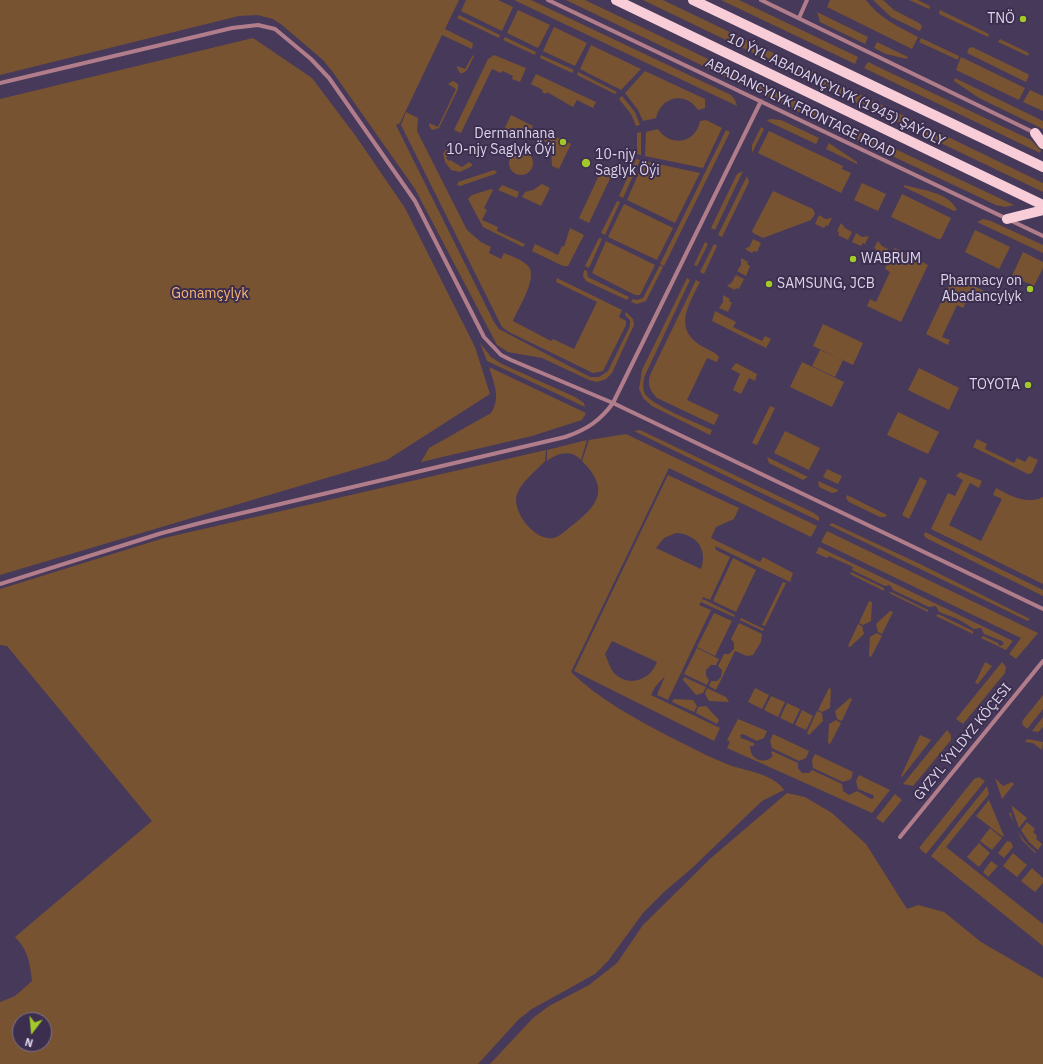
<!DOCTYPE html>
<meta charset="utf-8">
<style>
body{margin:0}
#map{position:relative;width:1043px;height:1064px;overflow:hidden;background:#47395a;font-family:"IBM Plex Sans",sans-serif}
canvas{display:block}
.north{position:absolute;left:12px;top:1012px;width:40px;height:40px;box-sizing:border-box;background:#3c2e4f;border:1px solid #7c718d;border-radius:50%;rotate:196deg;font-size:11px;font-weight:700;line-height:16px;text-align:center;color:#ddd5e9}
.north::after{content:'';display:block;margin:auto;width:14px;height:18px;background:#a2c929;clip-path:polygon(50% 0,100% 100%,50% 72%,0 100%)}
</style>
<div id="map">
<canvas width="1043" height="1064"></canvas>
<div class="north">N</div>
</div>
<script>
const ctx = document.querySelector('canvas').getContext('2d');
ctx.lineJoin = 'round';
function fillPath(path, color) {
  ctx.fillStyle = color;
  ctx.fill(path, 'evenodd');
}
function trace(path, color, width, dash) {
  ctx.strokeStyle = color;
  ctx.lineWidth = width;
  ctx.lineCap = dash ? 'butt' : 'round';
  ctx.setLineDash(dash || []);
  ctx.stroke(path);
}
function label(font, color, halo, rows, align = 'center') {
  ctx.font = font + ' "IBM Plex Sans",sans-serif';
  ctx.lineWidth = 4;
  ctx.setLineDash([]);
  ctx.textBaseline = 'middle';
  ctx.strokeStyle = halo;
  ctx.fillStyle = color;
  for (const [text, x, y, turn = 0] of rows) {
    ctx.save();
    ctx.translate(x, y);
    ctx.rotate((+turn || 0) * Math.PI / 180);
    ctx.textAlign = isNaN(turn) ? turn : align;
    if (halo) ctx.strokeText(text, 0, 0);
    ctx.fillText(text, 0, 0);
    ctx.restore();
  }
}
fillPath(new Path2D(`
 M0 0H459L445 29 473 43 472 49 442 35 400 123 396 125 494 322 499 329 590 377H599L608 371 630 326V320L625 315 626 312 633 319 634 325 612 373 606 379 597 382 589 380 542 358 508 352 497 345 415 189 332 71 323 60 282 25 273 19 257 15 239 16 0 75Z
 M466 0H498L513 7 502 31 461 11Z
 M514 0H531L731 95 735 100 737 106Z
 M566 0H585L829 117 826 125Z
 M643 0H663L844 87 840 95Z
 M721 0H739L858 57 855 64Z
 M830 0H866C879 18 899 27 918 37L912 49 827 7Z
 M873 0H883L894 10 919 23 922 26 920 31 891 17Z
 M909 0H918L930 6 929 9Z
 M518 10 550 25 538 48 507 33Z
 M940 10 989 34 988 37 939 14Z
 M817 12 868 37 865 44 820 22Z
 M459 15 500 35 499 38 457 18Z
 M554 27 587 43 575 66 543 51Z
 M505 37 536 52 535 55 503 40Z
 M253 38 312 78 355 135 405 208 475 347 490 394 387 460 0 575V99Z
 M921 38 959 56 958 60 919 42Z
 M1000 39 1029 53 1028 56 998 42Z
 M877 42 908 57 907 59 886 54 874 48Z
 M591 45 641 69 621 90 580 69Z
 M972 47 1028 74 1029 76 1026 82 967 53 969 48Z
 M473 55 474 56 467 70 463 73H460L457 68V66L465 69Z
 M494 55 526 68 520 82 512 79 513 76 503 71 501 73 492 69 461 133 454 130 488 59Z
 M541 55 574 70 572 73 540 58Z
 M961 57 1025 88 1019 100 956 70Z
 M868 62 1031 140 1041 151 1040 153 864 68Z
 M645 71 705 99V108L698 110C686 91 661 96 656 118L643 121 638 110 625 93Z
 M578 72 617 92 615 94 577 75Z
 M536 74 596 102 593 108 577 100 573 107 547 92 546 94 542 92 543 90 531 84Z
 M955 78 1043 121V129L979 98 954 81Z
 M453 81 458 84V89L439 128 432 130 429 126V123L438 127 456 89 448 84Z
 M1030 90 1043 96V111L1023 102Z
 M853 91 1043 183V192L849 99Z
 M622 96 635 112 640 125 636 126 631 114 619 99Z
 M406 112 418 118 417 131 467 230 481 242 491 247 489 253 501 259 504 253C511 256 520 259 526 264 541 274 518 308 513 321L551 341 553 339 574 349 597 302 556 282 557 278 622 310 619 317 626 321V325L603 371 593 373 509 332 502 327 401 125Z
 M511 115 533 126 530 131H516L501 136Z
 M770 119 781 120 819 138 816 144 767 121Z
 M706 120 722 128 703 168 645 156 646 132 658 129C671 148 696 143 700 121Z
 M838 122 1014 205 1005 207 996 205 835 129Z
 M761 127 764 129 752 153V145Z
 M726 130 730 132 664 266 660 264Z
 M769 131 843 166 842 169 851 173 841 193 758 153Z
 M641 132V155L637 154V133Z
 M548 133 571 144 559 169 552 166 551 150 544 140Z
 M829 143 857 162V164L826 149Z
 M446 150 451 152 446 158 449 161 450 160 462 167 469 162 472 164V166L460 172 451 170 445 162 443 153Z
 M509 163a12 12 0 1 1 24 0a12 12 0 1 1-24 0Z
 M636 159 640 160 638 165 623 198 619 196Z
 M644 161 700 173 675 223 627 200Z
 M609 165 615 168 589 223 579 218 600 173 604 174Z
 M494 170 497 172 495 174 460 186 457 185 458 182Z
 M743 171 715 230 711 228 737 174Z
 M747 176 749 182 722 237 718 235Z
 M862 183 886 194 878 211 854 200Z
 M542 184 550 188 541 206 522 197 525 192 533 190Z
 M502 185 519 192 517 198 498 190Z
 M904 185C921 190 949 192 957 210L954 211 904 187Z
 M491 189 493 190 484 208 487 210 482 220 498 227 497 231 525 244 523 247 483 227 468 199 472 195Z
 M773 191 813 209 815 214 811 220 763 238 753 233 752 231Z
 M902 194 951 218 941 239H938L891 217Z
 M617 201 620 202 605 235 601 233Z
 M624 204 673 228 657 260 608 237Z
 M819 215 825 219 832 218 828 226 826 225 824 228 815 224Z
 M983 219 991 221 1043 245V253L977 222Z
 M841 223 845 228 852 232 848 240 838 235 839 232 837 231Z
 M570 228 584 235 568 266H563L532 251 535 244 558 255 562 246 564 247Z
 M975 230 1010 247 999 269 965 252Z
 M856 233 862 237 869 236 865 244 863 243 861 246 852 242Z
 M599 238 602 239 589 268 585 266Z
 M753 239 761 243 757 252 754 251 752 253 745 249 750 246Z
 M606 241 655 265 640 295H635L592 273Z
 M878 241 882 246 888 249 884 257 875 253 876 249 874 248Z
 M705 242 708 244 697 266 694 265Z
 M714 244 717 246 704 274 700 272Z
 M895 248 928 265 901 322 867 306 870 299 876 302 890 272 885 269Z
 M1023 252 1043 262V268L1034 286 1012 276Z
 M741 258 748 262 747 264 750 266 746 276 737 271 741 265Z
 M660 265 663 267 646 301 637 304 631 302 633 299 637 300 643 298Z
 M584 270 587 271 588 277 629 297 627 300 586 281 583 276Z
 M736 275 744 279 739 289 736 288 735 290 727 286 732 282Z
 M953 277 987 292 985 301 970 294 963 308 957 305 942 337 950 340 948 345 926 334Z
 M687 278 690 280 646 373C643 379 642 388 645 394 653 406 697 423 712 430L710 435 652 406 643 398 639 389 642 370Z
 M696 280 700 282C689 304 673 328 700 345 706 349 716 352 719 357L717 362 707 358 687 400 719 415 714 425 657 398C650 391 647 384 650 375Z
 M723 295 730 299 729 301 732 303 728 312 719 308 723 302Z
 M715 311 736 322 733 327 762 341 765 336 771 339 766 348 712 321Z
 M823 324 863 343 853 365 813 346Z
 M480 343 491 357 502 364 575 397 584 403 585 407 487 361Z
 M820 350 843 360 835 377 812 366Z
 M802 362 844 382 832 407 790 387Z
 M736 363 757 374 755 381 749 378 741 394 733 390 740 374 731 369Z
 M489 367 586 413 582 420 532 436 421 462 429 448 491 413C501 398 494 383 489 367Z
 M919 368 959 388 949 410 908 390Z
 M770 406 775 408 757 445 752 443Z
 M898 412 939 432 928 454 887 435Z
 M640 430 814 513 819 517V521L634 431Z
 M785 431 820 448 809 470 774 453Z
 M626 434 817 526 811 537 669 468 571 672C600 700 633 717 668 736 689 746 710 758 732 766 748 771 775 775 784 790L762 801 691 869 664 892 643 913 608 961 595 974 532 1009 519 1019 478 1064H0V1002L15 996 32 981C30 963 28 950 15 937L152 821 7 646 0 645V589L164 538 546 450 545 461C536 471 522 481 517 494 511 511 535 542 554 538 561 536 568 528 574 524 601 503 608 487 582 461L589 440ZM20 1020H44V1044H20Z
 M977 439 987 444 985 449 1014 463 1017 458 1025 462 1029 456 1038 460 1032 473 1028 474 973 447Z
 M587 440 581 460C571 449 557 453 547 461V450Z
 M767 457 808 477 803 480 769 463Z
 M827 469 842 476 838 484 823 477Z
 M960 472 982 481 979 488 970 483 949 525 981 541 1002 499 993 495 996 488C1011 496 1026 505 1043 497V584L931 529 948 493 955 496 963 480 956 476Z
 M668 475 739 508 734 519 716 527 711 538 760 562 763 557 793 573 790 582 715 546 716 550 730 557 710 600 703 597 701 601 703 599 735 615 734 617 701 602 699 605 711 610 668 700 657 695 665 676 655 687 651 695 720 728 714 741 574 671ZM676 533C697 534 708 550 701 569L656 548 664 538ZM612 641 657 662C651 679 630 688 615 674 610 669 608 661 605 654Z
 M920 477 927 481 909 519 902 515Z
 M818 481 838 490 837 492 832 493 819 487Z
 M847 495 887 515 885 517H880L849 502 846 498Z
 M832 523 920 564 1030 619 1028 621 829 525Z
 M827 531 1038 633 1016 659 1009 654 1021 638 821 542Z
 M925 532 1043 590V596L926 538 924 535Z
 M819 547 1013 641 1006 650 981 638 983 636 998 643 1000 646 1004 644 1002 641 984 634 981 628 974 629 958 619 939 612 936 606 929 607 893 590 890 585 885 586 852 570 853 567 829 556 827 558 816 553Z
 M733 558 756 570 736 612 713 601Z
 M851 572 884 588V591L850 574Z
 M783 582 786 583 765 626 762 625Z
 M891 592 928 610V612L889 593Z
 M869 601 872 602 871 621 863 625 859 623Z
 M890 611 893 612 882 634 878 632 876 624Z
 M714 613 732 621 715 656 697 647Z
 M938 614 973 631V634L936 616Z
 M741 618 764 629 763 631 740 620Z
 M739 623 762 634 761 642 753 655 747 656 735 651 716 690 709 686 711 681H717L721 677 722 670 718 666 724 654H729L734 649V643L731 639Z
 M858 624 862 626 864 634 850 647 848 646Z
 M877 633 882 636 871 657 869 656 870 637Z
 M697 648 719 659 716 665H711L706 670V676L709 680 707 685 684 674Z
 M985 662 992 666 978 684 975 683Z
 M1002 662 1006 667 1005 673 963 724 956 719Z
 M684 677 706 687 703 693 696 695 683 680Z
 M707 688 726 697 729 702 709 701 705 694Z
 M755 688 769 695 762 709 748 702Z
 M829 688 831 689 830 708 822 712 818 710Z
 M1043 695V709L1027 729 1022 724 1023 720Z
 M771 696 785 702 778 717 764 710Z
 M850 698 852 699 842 721 837 719 835 711Z
 M674 699 693 700 697 706 694 712 672 702Z
 M787 703 800 709 793 724 780 718Z
 M706 706 719 720 717 724 696 713 698 707Z
 M802 710 813 716 806 730 795 725Z
 M817 711 822 713 823 721 809 735 807 733Z
 M1043 717V727L1038 732 1032 731Z
 M738 719 767 731 764 738 757 741 743 734 740 735 741 738 754 743V746H750C750 760 764 765 773 756L771 753 772 751 798 763V768L802 773H809L812 770 842 784 843 791 849 795 857 791 871 799 874 798 873 795 858 789 856 781 859 775 890 790 872 813 727 748 730 742 727 740Z
 M836 720 841 723 830 744 828 743 829 724Z
 M947 730 951 735V740L913 786 903 784Z
 M773 734 809 751 806 758 799 761 772 748 770 741Z
 M920 735 931 740 902 777 901 776Z
 M1027 739 1043 742 1042 750 1033 743 1025 742Z
 M815 754 853 772 851 779 843 782 813 768 812 760Z
 M979 777 985 781 926 854 919 848 974 779Z
 M995 778 1003 786 1012 782 1014 784 1002 799Z
 M987 786 989 794 946 847 1043 924V946L931 856Z
 M787 793 805 797 832 813 866 844 907 909 918 905 944 912 981 942 1043 978V1064H490L533 1018 549 1006 589 985 617 963 643 925 711 858Z
 M895 794 902 800 883 823 876 818Z
 M989 800 1004 836 1003 837 976 816Z
 M1011 805 1027 818 1019 828Z
 M1009 813H1011C1014 829 1024 842 1036 852L1035 853 1022 840Z
 M1027 822 1035 829 1033 832 1037 836 1036 839 1042 844 1038 850 1029 842 1021 830Z
 M990 828 1002 838 992 850 980 841Z
 M1007 841 1011 842 1013 847 1004 858 998 853Z
 M979 843 990 853 979 867 967 857Z
 M1013 853 1027 865 1017 877 1003 866Z
 M991 861 998 866 988 877 983 872Z
 M1032 868 1043 878V883L1035 892 1021 881Z`), '#775332');
trace(new Path2D(`
 M548 0 1043 236
 M761 0 1035 133
 M799 18 807 0
 M0 83 232 28 258 25 275 29 311 59 329 78 415 201 484 337 501 355 511 360 613 403 1043 609
 M0 584 162 533 204 522 565 437C586 430 600 421 613 403L761 101
 M900 837 1043 661`), '#b17d8a', 4);
trace(new Path2D(`
 M616 0 1043 205
 M693 0 1043 167
 M1035 133 1043 144
 M1007 219 1043 210`), '#f8cdd7', 10);
for (const [x, y, r, color] of [
 [1023,19,4,"#a2c929"],
 [563,142,4,"#a2c929"],
 [586,163,5,"#a2c929"],
 [853,259,4,"#a2c929"],
 [769,284,4,"#a2c929"],
 [1030,289,4,"#a2c929"],
 [1028,385,4,"#a2c929"]
]) {
  const dot = new Path2D();
  dot.arc(x, y, r, 0, 2 * Math.PI);
  ctx.fillStyle = color;
  ctx.fill(dot);
  trace(dot, '#3c2e4f', 1.5);
}
label('14px', '#ddd5e9', '#3c2e4f', [
 ["TNÖ",1015,19],
 ["Dermanhana",555,134],
 ["10-njy Saglyk Öýi",555,150],
 ["10-njy",595,155,"left"],
 ["Saglyk Öýi",595,171,"left"],
 ["WABRUM",861,259,"left"],
 ["Pharmacy on",1022,281],
 ["Abadancylyk",1022,297],
 ["SAMSUNG, JCB",777,284,"left"],
 ["TOYOTA",1020,385]
], 'right');
label('14px', '#ddd5e9', '#3c2e4f', [
 ["10 ÝYL ABADANÇYLYK (1945) ŞAÝOLY",836,90,26],
 ["ABADANCYLYK FRONTAGE ROAD",800,108,26],
 ["GYZYL ÝYLDYZ KÖÇESI",963,742,-51]
]);
label('14px', '#fbb573', '#3c2e4f', [
 ["Gonamçylyk",210,294]
]);
</script>
